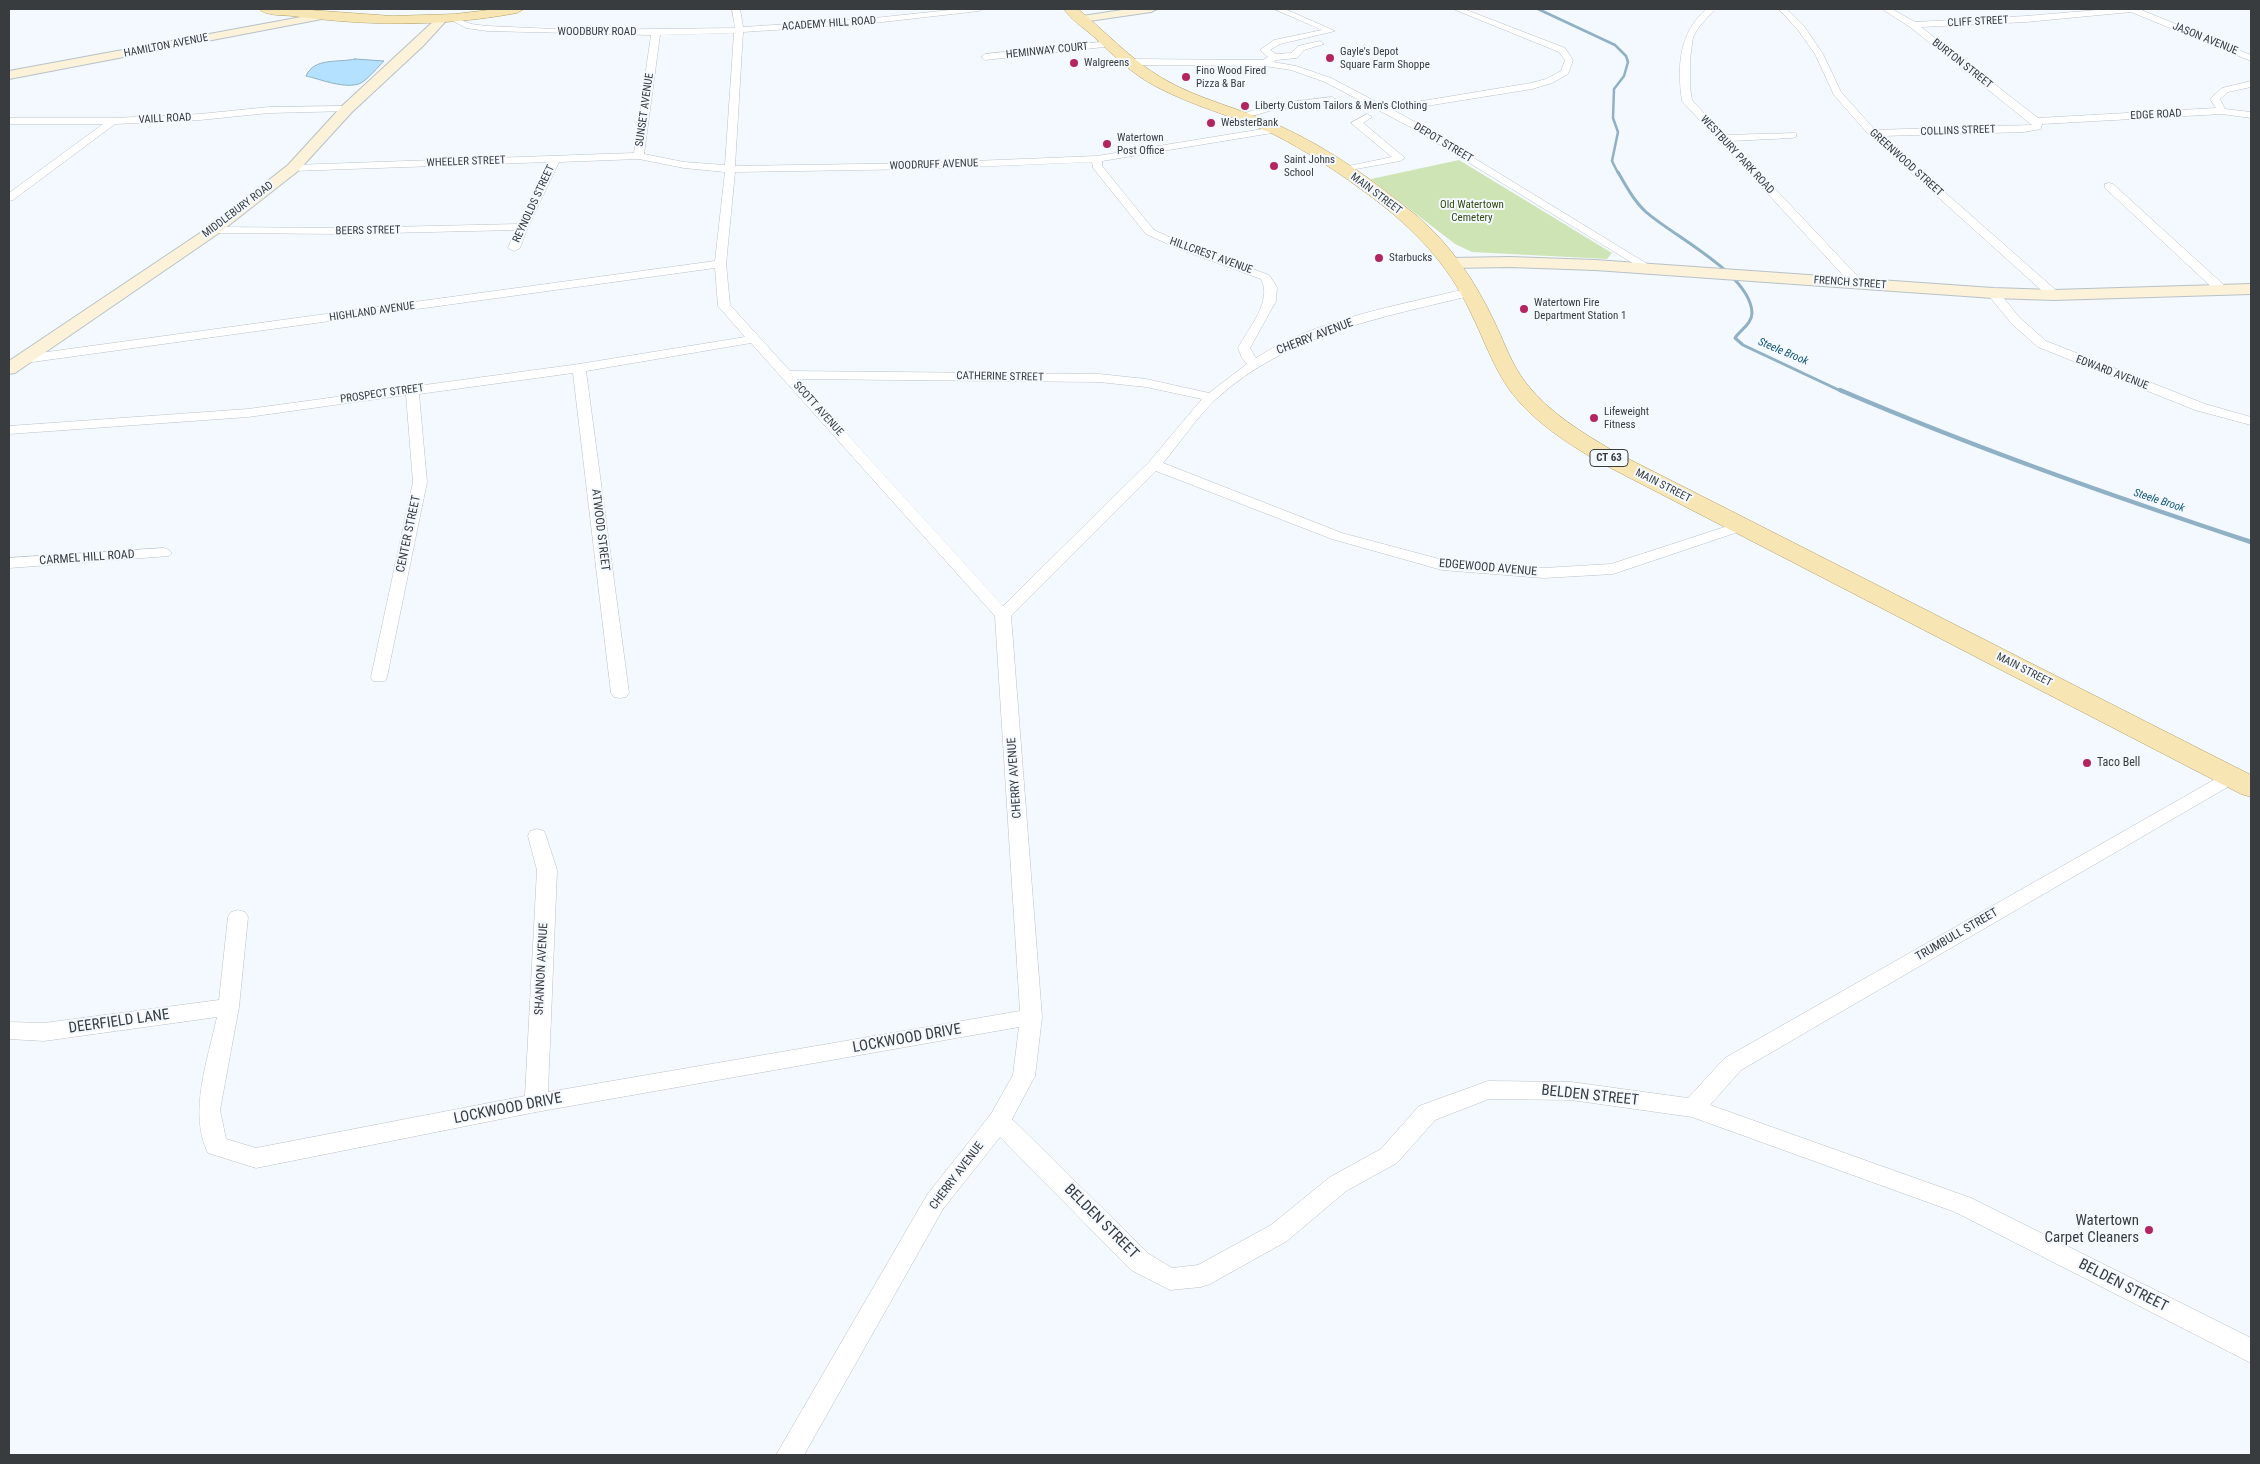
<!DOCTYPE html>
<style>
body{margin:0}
#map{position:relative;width:2260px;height:1464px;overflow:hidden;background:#f3f9fe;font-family:"Roboto Condensed",sans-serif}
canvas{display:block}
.frame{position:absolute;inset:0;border:10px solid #383c3f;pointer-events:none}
</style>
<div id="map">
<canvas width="2260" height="1464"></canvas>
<div class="frame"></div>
</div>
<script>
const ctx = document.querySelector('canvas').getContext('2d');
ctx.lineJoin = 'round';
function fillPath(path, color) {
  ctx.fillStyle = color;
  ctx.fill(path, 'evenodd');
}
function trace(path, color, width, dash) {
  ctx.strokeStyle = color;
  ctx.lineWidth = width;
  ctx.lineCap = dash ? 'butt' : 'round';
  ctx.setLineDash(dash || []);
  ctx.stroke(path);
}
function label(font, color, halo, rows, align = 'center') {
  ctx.font = font + ' "Roboto Condensed",sans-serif';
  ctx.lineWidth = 4;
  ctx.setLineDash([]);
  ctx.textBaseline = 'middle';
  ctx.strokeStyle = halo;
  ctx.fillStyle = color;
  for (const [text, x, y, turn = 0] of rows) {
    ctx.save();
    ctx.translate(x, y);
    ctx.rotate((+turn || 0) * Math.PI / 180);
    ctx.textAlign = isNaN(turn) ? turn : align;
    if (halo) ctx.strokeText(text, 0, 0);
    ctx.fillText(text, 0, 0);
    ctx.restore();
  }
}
fillPath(new Path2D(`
 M1459 160 1612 253 1607 259 1472 252 1455 244 1371 179Z`), '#cee4b4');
const water = new Path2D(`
 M355 59 384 61C377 68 369 78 361 83 346 90 320 79 306 76 314 57 339 63 355 59Z`);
fillPath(water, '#b4e1ff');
trace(water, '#8fb0c5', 1);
trace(new Path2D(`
 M1538 9 1615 45 1626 56 1628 62 1624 76 1614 89 1613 118 1618 132 1612 161 1618 173`), '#8fb0c5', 2.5);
trace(new Path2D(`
 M1618 172C1626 186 1634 201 1646 212 1673 236 1751 274 1752 313 1752 324 1740 330 1735 338L1743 345 1843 392`), '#8fb0c5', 3);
trace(new Path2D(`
 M1840 390C1975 448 2112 496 2251 542`), '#8fb0c5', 4.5);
const street = new Path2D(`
 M732 9H740L743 27 865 19 959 9H983L979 11 865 24 743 32 735 166 924 163 1097 156 1275 127 1278 128V132L1102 161V166L1154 230 1187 245 1269 275 1277 287 1276 301 1250 348 1256 358C1318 318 1398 306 1469 288L1475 292 1473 295C1381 318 1289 333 1216 399 1196 418 1180 443 1163 463L1342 533 1443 560 1544 568 1611 564 1737 523H1747L1749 526 1747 529 1613 574 1544 578 1442 570 1332 539 1156 471 1011 616 1042 1017 1035 1076 1012 1119 1149 1254 1172 1268 1198 1265 1271 1225 1330 1177 1381 1149 1419 1106 1488 1081 1571 1082 1688 1098 1725 1058 2226 773 2232 771 2238 773 2241 777 2238 781 1741 1070 1710 1105 1971 1198 2251 1338V1363L1955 1212 1692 1117 1571 1100 1489 1099 1435 1120 1397 1163 1346 1191 1287 1241 1210 1284 1201 1287 1170 1290 1131 1270 1000 1137 943 1209 804 1455H776L927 1195 991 1114 1013 1075 1019 1027 536 1112 256 1168 208 1153C188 1113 208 1059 217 1017L44 1041 9 1039V1022L44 1023 219 1000 228 917 231 912 238 910 245 912 248 917 239 1007 220 1110 226 1139 256 1148 525 1096 537 870 528 836 530 831 537 829 544 831 546 836 557 870 548 1092 1020 1011 995 616 751 343 586 371 629 693 626 697 620 698 614 697 611 693 573 373 419 394 427 482 387 677 385 681H373L371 677 413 482 406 395 248 417 9 434V426L248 409 579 364 745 337 718 306 715 268 25 363 19 359 25 355 715 261 725 172 684 168 639 159 559 162 528 227 520 248 514 251 508 248 515 230 345 234 214 233 208 230 214 227 345 228 518 224 549 162 293 171 288 168 293 165 634 153 651 35 487 31 466 28 453 21 457 18 471 24 487 26 577 30 735 28ZM734 33 725 165 684 162 644 154 660 35ZM1092 162 1093 168 1146 234 1179 249 1261 279C1273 301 1248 329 1238 348L1242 358 1247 364 1209 393 1146 379 1099 374 790 371 730 305 726 264 735 172 924 169ZM797 379 1099 382 1146 387 1202 399 1149 462 1003 606Z
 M1274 9H1285L1335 31 1280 44 1270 50 1276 54 1291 53 1298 46 1320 41 1324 44 1304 50 1297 58 1276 60 1273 62 1296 66 1331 78 1386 107 1531 83 1546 79 1561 71 1565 60 1559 52 1453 9H1464L1565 48 1573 60 1568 74 1552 83 1532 89 1395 111 1420 125 1654 268 1648 271 1644 270 1414 129 1325 82 1291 70 1265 66 1130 65 1126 62 1130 59 1263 60 1268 57 1260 50 1274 40 1322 30Z
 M1706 9H1715L1699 27 1693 37 1690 59V87L1692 100 1724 135 1796 133V137L1792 138 1730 141 1861 280 1863 283 1861 286H1853L1682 101C1677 65 1679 34 1706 9Z
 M1779 9H1787L1804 26 1823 54 1841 92 1875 130 2032 125 1910 27 1882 9H1892L1915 22 2026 16 2109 9H2139L2251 55V61L2131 12 2026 22 1921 27 2038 118 2216 108 2210 99 2222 88 2251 81V87L2228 92 2220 99 2225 109 2251 112V118L2222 114 2042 124 2041 129 2024 132 1881 136 2058 292 2060 295 2054 299 2050 298 1869 135 1834 95 1815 54 1798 30Z
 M1110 41 1113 42V46L985 60 981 57 985 54Z
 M1332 97 1337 100 1335 102 1273 110 1241 119 1236 116 1272 104Z
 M347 106 352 109 350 111 269 113 200 120 115 124 13 200 9 201V193L103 124H9V118H113L200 114 269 107Z
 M1367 114 1372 117 1363 123 1405 158 1400 161 1339 172V168L1392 157 1351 123Z
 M2109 183 2113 184 2225 286 2227 289 2225 292H2217L2105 188V184Z
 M1993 289 1997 290 2020 318 2046 341 2205 404 2251 417V425L2195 410 2038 347 2012 324 1989 296 1987 293 1989 290Z
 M164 548 169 550 172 553 169 556 9 568V558Z`);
const secondary = new Path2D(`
 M1129 9H1157L1151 12 1082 22 1076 19 1082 16Z
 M323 13 329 16 327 18 9 79V71Z
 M441 17 447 20 445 22 423 46 352 112 298 171 219 233 15 373 9 374V361L209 227 288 165 342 106 437 18Z
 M1510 257 1595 260 1993 288 2054 290 2251 284V294L2054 300 1993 298 1595 270 1510 267 1450 268 1444 266 1442 263 1444 260 1450 258Z`);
const primary = new Path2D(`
 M259 9H296L392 16 455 14 497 9H524L517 13C442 27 368 26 292 16 283 15 265 16 259 9Z
 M1064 9H1078C1106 32 1130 59 1162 78 1199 100 1243 109 1282 127 1330 149 1376 182 1417 216 1450 244 1475 281 1493 319 1504 341 1511 364 1526 383 1549 413 1583 433 1615 452L2251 775V797L2241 794 1599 462C1567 443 1534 422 1511 392 1493 367 1484 339 1470 311 1448 264 1414 229 1373 198 1341 174 1307 151 1271 133 1233 116 1192 106 1155 86 1132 74 1113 55 1094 37 1084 28 1070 19 1064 9Z`);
trace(street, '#b8c1c9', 1);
trace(secondary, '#b8c1c9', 2);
trace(primary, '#b09f6a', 1);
fillPath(street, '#fff');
fillPath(secondary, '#fbf2d9');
fillPath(primary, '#f7e6b3');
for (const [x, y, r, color] of [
 [1330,58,5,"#b2255e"],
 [1074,63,5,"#b2255e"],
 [1186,77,5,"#b2255e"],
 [1245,106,5,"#b2255e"],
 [1211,123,5,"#b2255e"],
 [1107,144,5,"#b2255e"],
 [1274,166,5,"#b2255e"],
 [1379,258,5,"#b2255e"],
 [1524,309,5,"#b2255e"],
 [1594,418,5,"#b2255e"],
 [2087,763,5,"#b2255e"],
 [2149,1230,5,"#b2255e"]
]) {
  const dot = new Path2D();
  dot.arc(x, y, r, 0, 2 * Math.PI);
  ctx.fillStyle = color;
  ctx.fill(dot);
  trace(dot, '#f3f9fe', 2);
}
label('11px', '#383c3f', '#f3f9fe', [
 ["CLIFF STREET",1978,22,-3],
 ["ACADEMY HILL ROAD",829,24,-4],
 ["WOODBURY ROAD",597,32],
 ["JASON AVENUE",2205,39,22],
 ["HAMILTON AVENUE",166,46,-11],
 ["HEMINWAY COURT",1047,51,-6],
 ["BURTON STREET",1962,64,38],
 ["SUNSET AVENUE",645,110,-82],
 ["EDGE ROAD",2156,115,-3],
 ["VAILL ROAD",165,119,-3],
 ["COLLINS STREET",1958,131,-2],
 ["DEPOT STREET",1443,143,31],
 ["WESTBURY PARK ROAD",1737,155,47],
 ["WHEELER STREET",466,162,-2],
 ["GREENWOOD STREET",1906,163,42],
 ["WOODRUFF AVENUE",934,165,-2],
 ["MAIN STREET",1376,194,37],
 ["REYNOLDS STREET",534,204,-65],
 ["MIDDLEBURY ROAD",238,210,-37],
 ["BEERS STREET",368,231,-1],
 ["HILLCREST AVENUE",1211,256,20],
 ["FRENCH STREET",1850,283,4],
 ["HIGHLAND AVENUE",372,312,-8],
 ["EDWARD AVENUE",2112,373,21],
 ["CATHERINE STREET",1000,377,1],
 ["PROSPECT STREET",382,394,-8],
 ["SCOTT AVENUE",818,409,48],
 ["MAIN STREET",1663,486,27],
 ["MAIN STREET",2024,670,27]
]);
label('11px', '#383c3f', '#f3f9fe', [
 ["Gayle's Depot",1340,52],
 ["Square Farm Shoppe",1340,65],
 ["Walgreens",1084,63],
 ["Fino Wood Fired",1196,71],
 ["Pizza & Bar",1196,84],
 ["Liberty Custom Tailors & Men's Clothing",1255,106],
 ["WebsterBank",1221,123],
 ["Watertown",1117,138],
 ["Post Office",1117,151],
 ["Saint Johns",1284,160],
 ["School",1284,173],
 ["Starbucks",1389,258],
 ["Watertown Fire",1534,303],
 ["Department Station 1",1534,316],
 ["Lifeweight",1604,412],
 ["Fitness",1604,425]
], 'left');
label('11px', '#34490e', '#f3f9fe', [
 ["Old Watertown",1472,205],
 ["Cemetery",1472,218]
]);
label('italic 11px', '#115679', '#f3f9fe', [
 ["Steele Brook",1783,352,23],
 ["Steele Brook",2159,501,18]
]);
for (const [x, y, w] of [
 [1609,458,38]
]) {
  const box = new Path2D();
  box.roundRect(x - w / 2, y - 8.5, w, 17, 4);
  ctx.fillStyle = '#f3f9fe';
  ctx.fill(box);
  trace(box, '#383c3f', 1);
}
label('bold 11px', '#383c3f', null, [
 ["CT 63",1609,458]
]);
label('12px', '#383c3f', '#f3f9fe', [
 ["CHERRY AVENUE",1315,337,-21],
 ["ATWOOD STREET",600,530,83],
 ["CENTER STREET",409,534,-78],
 ["CARMEL HILL ROAD",87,558,-4],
 ["EDGEWOOD AVENUE",1488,568,5],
 ["CHERRY AVENUE",1015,778,-94],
 ["TRUMBULL STREET",1957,935,-30],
 ["SHANNON AVENUE",542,969,-87],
 ["CHERRY AVENUE",957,1176,-53]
]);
label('12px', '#383c3f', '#f3f9fe', [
 ["Taco Bell",2097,763]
], 'left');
label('15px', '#383c3f', '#f3f9fe', [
 ["DEERFIELD LANE",119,1022,-8],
 ["LOCKWOOD DRIVE",907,1039,-10],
 ["BELDEN STREET",1590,1096,6],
 ["LOCKWOOD DRIVE",508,1109,-11],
 ["BELDEN STREET",1101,1222,45],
 ["BELDEN STREET",2123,1286,27]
]);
label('15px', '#383c3f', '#f3f9fe', [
 ["Watertown",2139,1221],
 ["Carpet Cleaners",2139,1238]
], 'right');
</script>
